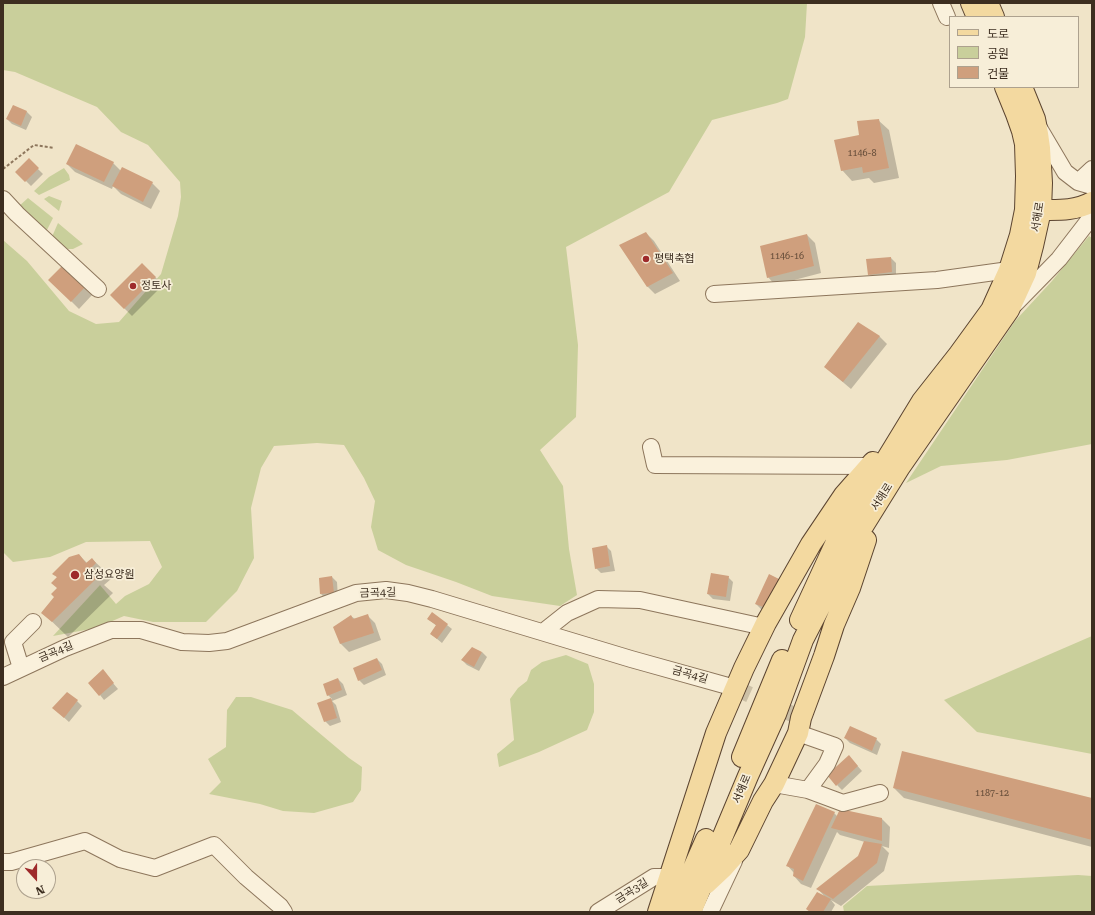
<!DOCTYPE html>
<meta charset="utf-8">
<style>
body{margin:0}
#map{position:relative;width:1095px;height:915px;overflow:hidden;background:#f0e4c8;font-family:"Roboto Serif","Noto Sans KR",serif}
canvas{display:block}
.frame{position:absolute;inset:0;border:4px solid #3d2e20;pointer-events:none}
.legend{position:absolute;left:949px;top:16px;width:130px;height:72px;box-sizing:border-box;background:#f7eed8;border:1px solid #ada18e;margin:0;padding:5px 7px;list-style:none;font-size:12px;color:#3d2e20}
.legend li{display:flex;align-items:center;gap:8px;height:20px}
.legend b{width:20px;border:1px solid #ada18e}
.north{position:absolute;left:16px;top:859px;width:40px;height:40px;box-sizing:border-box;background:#f7eed8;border:1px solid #ada18e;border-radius:50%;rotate:159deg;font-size:11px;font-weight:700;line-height:16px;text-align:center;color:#3d2e20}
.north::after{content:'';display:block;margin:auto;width:14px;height:18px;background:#9e2a2b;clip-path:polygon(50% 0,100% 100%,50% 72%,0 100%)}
</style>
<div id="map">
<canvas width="1095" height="915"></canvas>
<div class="frame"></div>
<ul class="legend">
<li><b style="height:5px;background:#f3d9a0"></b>도로</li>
<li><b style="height:11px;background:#c9cf9b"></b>공원</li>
<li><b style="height:11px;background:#cf9f7d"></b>건물</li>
</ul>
<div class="north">N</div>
</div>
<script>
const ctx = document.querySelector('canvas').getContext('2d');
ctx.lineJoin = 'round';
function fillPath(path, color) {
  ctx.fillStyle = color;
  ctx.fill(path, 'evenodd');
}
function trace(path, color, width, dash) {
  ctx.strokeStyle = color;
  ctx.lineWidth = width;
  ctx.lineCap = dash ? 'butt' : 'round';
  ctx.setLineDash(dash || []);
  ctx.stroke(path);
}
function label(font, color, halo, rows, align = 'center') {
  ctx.font = font + ' "Roboto Serif","Noto Sans KR",serif';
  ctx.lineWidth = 3.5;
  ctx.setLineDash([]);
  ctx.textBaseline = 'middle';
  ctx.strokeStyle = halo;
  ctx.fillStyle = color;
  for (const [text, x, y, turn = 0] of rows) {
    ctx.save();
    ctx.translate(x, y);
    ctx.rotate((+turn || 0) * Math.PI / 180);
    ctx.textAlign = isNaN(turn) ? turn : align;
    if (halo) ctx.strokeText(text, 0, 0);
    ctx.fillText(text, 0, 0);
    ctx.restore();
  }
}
fillPath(new Path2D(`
 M3 3H807L805 37 788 99 777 103 712 120 669 192 566 247 578 345 576 417 540 450 563 486 569 549 577 595 560 606 492 596 456 582 406 565 378 550 371 527 375 501 364 478 344 445 317 443 274 446 261 468 251 508 254 558 237 591 206 622H153L124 616 96 628 53 636 100 585 116 604 125 596 149 584 162 567 150 541 86 542 50 557 13 562 3 552V240L27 261 69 311 96 324 119 322 161 274 178 216 181 197 180 182 148 145 121 132 97 107 15 72 3 70Z
 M64 168 69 175 70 180 39 195 34 191 49 177Z
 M49 196 62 201 59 211 44 199Z
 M28 198 53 218 45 234 18 207Z
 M58 223 83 244 73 249H63L51 239Z
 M1089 236 1092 238V444L1007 460 941 466 906 483 1015 321 1052 281Z
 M1092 636V754L977 732 944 700Z
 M566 655 588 664 594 684V712L587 730 539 752 499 767 497 754 514 740 510 699 518 688 527 681 531 670 542 662Z
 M236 697H251L292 710 349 758 362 767 361 790 353 802 314 813 283 811 260 804 209 794 221 782 208 759 226 747 227 710Z
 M1078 875 1092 876V912H844L843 906 867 886Z`), '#c9cf9b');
fillPath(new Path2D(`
 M13 106 27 112 32 117 26 130 12 124 7 119Z
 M878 120 889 130 899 178 874 183 869 178 852 181 842 170 860 135Z
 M29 160 43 174 31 186 17 172Z
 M113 163 121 171 152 183 160 191 151 209 121 194 113 186 112 189 75 172 67 164Z
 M646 233 654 241 680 281 655 294 647 286Z
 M807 235 815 243 821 273 775 285 768 277Z
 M891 258 896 263V277L874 279 869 274Z
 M142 264 163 285 132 316 111 295Z
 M63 267 92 295 79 309 50 280Z
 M879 336 887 344 851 389 825 367Z
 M606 546 611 551 615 571 601 573 596 568Z
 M79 555 87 563 92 559 108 574 111 579 104 585 113 593 68 637 42 612 55 597 58 588 57 577 53 574Z
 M332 577 337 582 338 598 326 599 321 594Z
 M728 577 733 582 730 601 713 599 708 594Z
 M781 581 774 613 761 609 756 604Z
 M351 616 355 619 368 616 375 623 381 640 349 652 341 644 334 628Z
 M428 619 447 625 452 629 442 643 431 634 437 626Z
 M482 652 487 657 479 671 467 665 462 660Z
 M377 659 382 664 386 675 364 685 359 680Z
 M107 676 118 689 104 700 100 695Z
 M338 679 343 684 347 695 332 701 336 705 341 722 330 726 325 721 319 703 332 699 328 695Z
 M77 701 82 706 69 722 59 713Z
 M845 738 876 739 881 744 877 755 850 743Z
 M854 762 862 771 842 790 837 785Z
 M894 788 1092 799V847L904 798Z
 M834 813 838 817 882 819 890 827 889 848 882 846 889 853 884 871 841 906 831 900 835 905 831 912H810L825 897 818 889 859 857 865 842 840 835 837 832 811 888 801 884 794 876V873L787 865Z`), '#0003');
fillPath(new Path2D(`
 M13 105 27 111 21 126 6 119Z
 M879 119 889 168 863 173 862 167 841 171 834 140 859 135 857 121Z
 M76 144 114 162 104 182 66 164Z
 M29 158 39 168 25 182 15 172Z
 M122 167 153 182 143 202 112 186Z
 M646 232 673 273 647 287 619 245Z
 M807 234 814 266 767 278 760 246Z
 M891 257 892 272 868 275 866 259Z
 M142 263 156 277 124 309 110 295Z
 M63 265 85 287 71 302 48 280Z
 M858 322 880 336 843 382 824 367Z
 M607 545 610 566 595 569 592 548Z
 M79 554 86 563 92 558 96 563 89 570 98 577 52 622 41 613 54 597 51 594 57 588 51 583 57 577 52 574 69 557Z
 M711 573 729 576 726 597 707 594Z
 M769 574 781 580 769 609 755 604Z
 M332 576 334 593 320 594 319 578Z
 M432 612 448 624 437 639 430 634 436 625 427 619Z
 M368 614 374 633 340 644 333 627 351 615 353 619Z
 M472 647 482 652 474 667 461 660Z
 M377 658 382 670 358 681 353 668Z
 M103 669 114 683 99 696 88 683Z
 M338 678 342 690 327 696 323 684Z
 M67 692 78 700 64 718 52 708Z
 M331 698 337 718 324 722 317 703Z
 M850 726 877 738 872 751 844 738Z
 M902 751 1092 798V840L893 788Z
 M849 755 858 766 836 786 827 775Z
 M816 804 835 812 803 881 793 876 794 869 786 866Z
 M840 809 882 818V841L831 828Z
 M864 841 882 844 877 863 833 899 816 889 858 856Z
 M817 892 831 899 823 912H810L806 909Z`), '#cf9f7d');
trace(new Path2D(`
 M735 688 801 718`), '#ccc0a6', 16, [16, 8]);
const minor = new Path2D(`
 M941 3 947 17
 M1039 128 1065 172 1078 182 1092 186
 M1078 182 1092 169
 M3 199 17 214 98 289
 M714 294 937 280 1009 270
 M1015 304 1059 259 1086 224 1092 214
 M651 447 655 465 869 466
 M543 632 567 613 598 599 640 600 764 627
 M21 668 13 642 33 622
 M3 677 65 648 111 630H141L182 642 209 643 227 641 356 593 386 590 408 593 432 599 631 659 735 688
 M798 733 835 746 827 764 808 790
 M774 784 808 790 843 803 880 793
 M3 862H11L85 841 120 859 155 868 214 845 246 877 280 906 284 912
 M598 912 654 877H669
 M710 912 734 861`);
const major = new Path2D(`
 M971 3 977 17
 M988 3 994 17
 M1029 210C1050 209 1072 213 1092 202
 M800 620 836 542 922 401 959 354 991 310 1009 270 1020 235 1025 210 1026 176 1025 144 1022 131 1016 114 1005 87
 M742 757 782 660
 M706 884 722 869 739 850 763 801 774 784 798 733 801 718 824 656 834 625 850 588 866 540
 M658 912 716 733 744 668 766 623 811 544 844 495 873 462
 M677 912 687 882 706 839
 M691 912 748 776 776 714 803 640 854 541 900 467 1009 310 1026 273 1033 246 1041 210 1042 183 1040 148 1038 134 1035 119 1022 87`);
trace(minor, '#8d765c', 18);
trace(major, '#5b4430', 22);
trace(new Path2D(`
 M3 169 34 145 54 148`), '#8d765c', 2, [3, 2]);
trace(minor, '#faf1dc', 16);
trace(major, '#f3d9a0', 20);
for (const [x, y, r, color] of [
 [646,259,4,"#9e2a2b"],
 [133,286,4,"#9e2a2b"],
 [75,575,5,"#9e2a2b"]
]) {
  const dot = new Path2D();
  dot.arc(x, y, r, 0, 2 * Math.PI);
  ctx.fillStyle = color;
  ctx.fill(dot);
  trace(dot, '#f7eed8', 1.5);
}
label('9px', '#624a37', null, [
 ["1146-8",862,153],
 ["1146-16",787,256],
 ["1187-12",992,793]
]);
label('11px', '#3d2e20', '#f7eed8', [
 ["서해로",1038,217,-81],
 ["서해로",882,497,-58],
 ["금곡4길",378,593,-2],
 ["금곡4길",56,652,-23],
 ["금곡4길",690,675,16],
 ["서해로",742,789,-67],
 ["금곡3길",632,891,-32]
]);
label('11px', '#3d2e20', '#f7eed8', [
 ["평택축협",654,259],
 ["정토사",141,286],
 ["삼성요양원",84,575]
], 'left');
</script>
